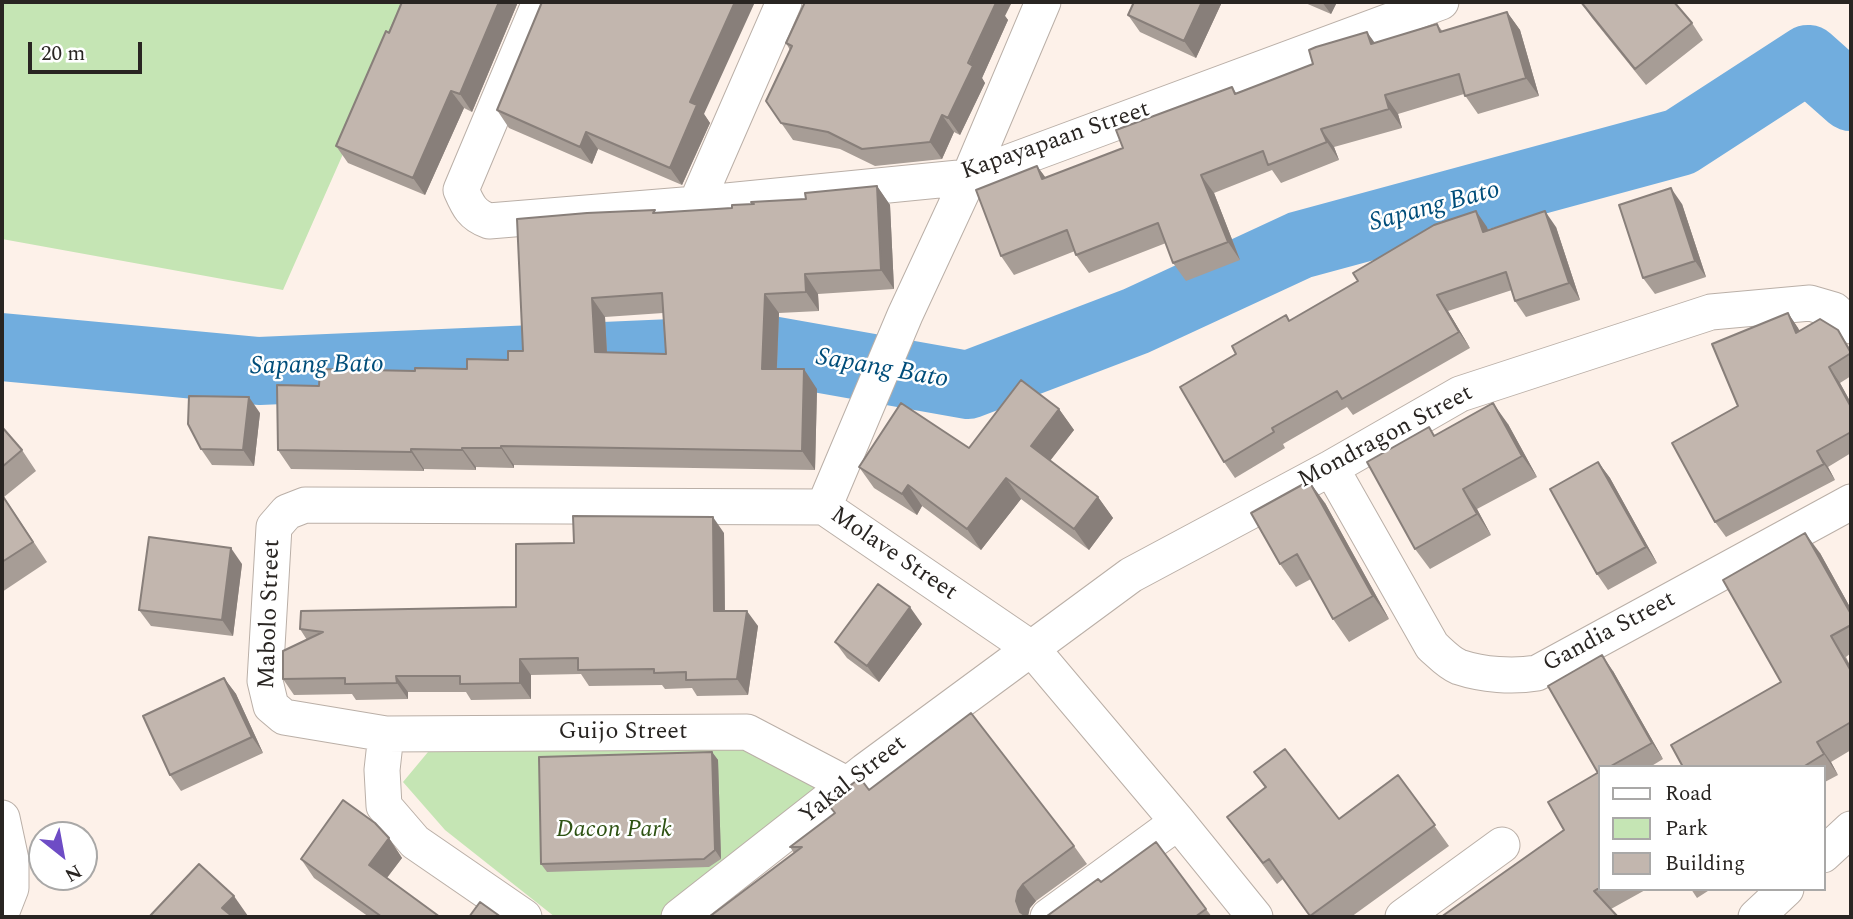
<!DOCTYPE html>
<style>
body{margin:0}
#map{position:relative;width:1853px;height:919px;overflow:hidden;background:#fdf1e9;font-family:Spectral,serif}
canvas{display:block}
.frame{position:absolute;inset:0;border:4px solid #292522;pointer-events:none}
.legend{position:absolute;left:1598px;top:765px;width:228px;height:126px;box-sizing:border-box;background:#fff;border:2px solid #a9a8a7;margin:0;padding:9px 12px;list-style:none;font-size:21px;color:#292522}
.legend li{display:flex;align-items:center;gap:14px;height:35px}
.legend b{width:35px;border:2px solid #a9a8a7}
.north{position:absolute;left:28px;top:821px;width:70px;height:70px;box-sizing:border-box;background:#fff;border:2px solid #a9a8a7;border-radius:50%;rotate:149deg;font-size:19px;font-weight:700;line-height:28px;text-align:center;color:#292522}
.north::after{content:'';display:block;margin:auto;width:24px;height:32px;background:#6e4cc5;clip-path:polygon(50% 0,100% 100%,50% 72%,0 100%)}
.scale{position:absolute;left:28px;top:42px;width:114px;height:32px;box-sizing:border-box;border:4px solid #292522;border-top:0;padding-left:9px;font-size:21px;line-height:24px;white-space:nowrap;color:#292522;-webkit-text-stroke:5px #fff;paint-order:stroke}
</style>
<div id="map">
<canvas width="1853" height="919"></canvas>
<div class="frame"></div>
<ul class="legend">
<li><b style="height:9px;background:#fff"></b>Road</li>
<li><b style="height:19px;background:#c5e5b4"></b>Park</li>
<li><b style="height:19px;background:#c2b6ae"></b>Building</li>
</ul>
<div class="north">N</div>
<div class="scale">20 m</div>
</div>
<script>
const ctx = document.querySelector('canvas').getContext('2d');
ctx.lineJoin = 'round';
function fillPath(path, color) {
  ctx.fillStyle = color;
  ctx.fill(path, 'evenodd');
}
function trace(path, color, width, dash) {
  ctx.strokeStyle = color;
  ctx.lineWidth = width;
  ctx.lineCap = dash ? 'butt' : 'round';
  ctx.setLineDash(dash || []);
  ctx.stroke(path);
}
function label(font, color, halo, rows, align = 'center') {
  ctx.font = font + ' Spectral,serif';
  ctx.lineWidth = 5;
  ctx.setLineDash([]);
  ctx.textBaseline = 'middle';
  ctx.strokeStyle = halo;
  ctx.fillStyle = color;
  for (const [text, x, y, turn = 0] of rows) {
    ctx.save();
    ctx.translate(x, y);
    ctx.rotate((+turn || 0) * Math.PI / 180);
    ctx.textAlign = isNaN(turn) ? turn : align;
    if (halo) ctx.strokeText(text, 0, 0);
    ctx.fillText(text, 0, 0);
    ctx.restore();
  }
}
fillPath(new Path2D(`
 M2 2H410L283 290 2 239Z
 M636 746H730L755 752 825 787 666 917H555L445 830 403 782 428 752Z`), '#c5e5b4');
trace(new Path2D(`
 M2 347 259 371 765 349 968 385 1136 321 1300 245 1680 142 1808 59 1851 97`), '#71adde', 68);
const street = new Path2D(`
 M540 2 461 190C468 206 472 215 489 221L696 204 969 177 1441 2
 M696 204 784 2
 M1331 468 1432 646C1440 653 1449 663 1459 667 1483 675 1513 677 1537 673L1851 502
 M824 507 905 315 969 177 1043 2
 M386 734 382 770 384 806 415 842 524 917
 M848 785 747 732 386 734 284 717 271 706 265 681 274 527 287 512 305 505 824 507 1032 649 1178 822 1255 917
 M2 818 11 860V888L2 911
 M1823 855 1851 829
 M679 917 865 771 1131 575 1331 468 1460 394 1711 312 1810 303 1834 310 1851 326
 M1048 917 1178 822
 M1403 917 1502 845
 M1756 917 1786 889`);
trace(street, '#baafa7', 37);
trace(street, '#fff', 35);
fillPath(new Path2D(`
 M402 2H518L472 112 464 108 425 195 348 163 336 146Z
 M1222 2 1196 58 1140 32 1128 15Z
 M1303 2H1337L1331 14Z
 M1581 2 1692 23 1703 40 1646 85 1592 18Z
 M1507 12 1520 30 1539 96 1478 114 1464 94 1398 114 1402 128 1334 147 1339 160 1281 183 1272 170 1214 193 1240 260 1186 281 1173 263 1166 243 1089 273 1076 255 1075 251 1014 275 1001 256 1037 166 1046 178 1123 148 1232 87 1236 93 1375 43 1437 24 1443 32Z
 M1005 16 1008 20 982 78 985 83 960 135 954 132 942 159 875 166 840 149 793 140 766 101 790 50 786 43Z
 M497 110 704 114 710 123 682 185 598 149 592 164 509 128Z
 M877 186 890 205 894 289 818 294 819 311 779 313 777 369 817 389 815 470 514 465V468L476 467V470L424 469V471L291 469 278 450 319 386 415 371 467 369 508 360 523 351 656 213 732 208 752 204 751 202 806 199ZM663 313 666 354 607 353 605 317Z
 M1682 204 1706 277 1655 294 1643 278Z
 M1476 211 1488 230 1556 227 1580 300 1526 317 1515 301 1512 290 1448 311 1470 348 1353 415 1347 407 1283 444 1285 448 1235 478 1224 462 1236 354 1286 315 1290 321Z
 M1788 313 1800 331 1838 330 1851 350V376L1840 383 1851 403V453L1828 467 1835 480 1726 537 1715 522 1738 406Z
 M1059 409 1074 430 1050 461 1098 497 1113 518 1089 550 1021 499 981 550 922 506 917 515 874 488 859 467 969 448Z
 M260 413 254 466 212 465 201 449Z
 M1508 424 1537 477 1477 509 1491 535 1430 569 1415 549 1435 436Z
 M2 427 22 450 36 471 4 497 47 562 2 592Z
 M1598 462 1610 478 1657 563 1608 590 1597 574Z
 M1325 503 1389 619 1349 642 1333 619 1311 579 1296 587 1280 564Z
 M724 533 725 611 758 626 748 695 697 696 692 688 665 689 662 685 589 686 581 674 531 675V699L471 700 466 692H408V699L356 700 352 694 294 695 283 679 307 640 300 629 516 607 574 543Z
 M1820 553 1851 609V653L1846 657 1851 667V750L1831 762 1838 775 1823 783V767H1683L1781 682Z
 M242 564 233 636 151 626 139 610Z
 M922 624 879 682 847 658 835 642Z
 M1613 671 1663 759 1650 767H1599V889H1647L1611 909 1441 917 1564 830 1598 773Z
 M224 678 236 694 263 753 181 791 170 775Z
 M712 752 718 760 721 859 709 867 547 872 541 864Z
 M1254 772 1339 819 1398 775 1449 846 1351 917H1310L1283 879 1277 884 1227 817 1265 788Z
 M869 790 1074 846 1087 864 1036 901 1030 908 794 853 790 847Z
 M389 838 402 858 387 878 440 917H369L314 878 301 859Z
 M1156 842 1212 917H1044L1101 882Z
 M1691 889H1711L1697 898Z`), '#a79d96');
fillPath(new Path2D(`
 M499 2H518L472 112 460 94Z
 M735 2H755L704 114 710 123 682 185 670 168 690 102Z
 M993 2H1012L1005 16 1008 20 982 78 985 83 960 135 948 118Z
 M1202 2H1222L1196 58 1184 41Z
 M1322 2H1337L1331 14Z
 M1507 12 1520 30 1539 96 1526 78Z
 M1367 32 1380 50 1371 44Z
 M451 91 464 108 425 195 413 178Z
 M1385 95 1398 114 1402 128 1389 109Z
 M942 115 954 132 942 159 930 142Z
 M1321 129 1334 147 1339 160 1327 142Z
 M586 132 598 149 592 164 580 147Z
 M1037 166 1050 184 1042 179Z
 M1201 175 1214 193 1240 260 1228 242Z
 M877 186 890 205 894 289 881 270Z
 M1671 188 1682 204 1706 277 1695 261Z
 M1476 211 1487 227 1494 248 1483 232Z
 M1545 211 1556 227 1580 300 1569 283Z
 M805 274 818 294 819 311 806 292Z
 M765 294 779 313 776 388 762 369Z
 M1437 295 1448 311 1470 348 1459 332Z
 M592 298 605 317 608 372 595 352Z
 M1788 313 1798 328 1807 349 1796 333Z
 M1829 367 1840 383 1851 403V407Z
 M804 369 817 389 815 470 802 451Z
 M249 397 260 413 254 466 243 450Z
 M1493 403 1508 424 1537 477 1522 456Z
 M1059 409 1074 430 1045 467 1031 446Z
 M501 446 514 465V468L501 448Z
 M462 448 476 467V470L462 450Z
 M411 449 424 469V471L411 452Z
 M1817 451 1828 467 1835 480 1824 464Z
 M1598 462 1610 478 1657 563 1646 547Z
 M1006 478 1021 499 981 550 967 529Z
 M1309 481 1325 503 1389 619 1373 596Z
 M908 485 922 506 917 515 902 494Z
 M1463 489 1477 509 1491 535 1477 514Z
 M1098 497 1113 518 1089 550 1074 529Z
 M713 517 724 533 725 627 714 611Z
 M1805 533 1820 553 1851 609V614Z
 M231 548 242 564 233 636 222 620Z
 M910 607 922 624 879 682 867 666Z
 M747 611 758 626 748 695 737 679Z
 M1831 636 1851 667V671Z
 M1602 655 1613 671 1663 759 1652 743Z
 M520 659 531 675V699L520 683Z
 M396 676 408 692V699L397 683Z
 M224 678 236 694 263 753 252 737Z
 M1817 742 1831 762 1838 775 1824 754Z
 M712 752 718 760 721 859 715 850Z
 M389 838 402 858 382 884 369 865Z
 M1023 884 1036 901 1030 908 1028 917H1024L1020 912 1016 901 1018 891Z
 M234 896 248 916V917H229L222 908Z`), '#887f7a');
const building = new Path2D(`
 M402 2H499L460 94 451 91 413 178 336 146 386 31 389 33Z
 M542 2H735L690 102 697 105 670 168 586 132 580 147 497 110Z
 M805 2H993L996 3 968 63 973 66 948 118 942 115 930 142 862 149 828 132 781 123 766 101 792 46 786 43Z
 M1134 2H1202L1184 41 1128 15Z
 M1581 2H1674L1692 23 1635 69Z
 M1507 12 1526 78 1465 96 1459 74 1385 95 1389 109 1321 129 1327 142 1268 165 1263 151 1201 175 1228 242 1173 263 1158 223 1076 255 1067 230 1001 256 976 190 1037 166 1042 179 1123 148 1116 130 1232 87 1235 94 1313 64 1309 50 1316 47 1367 32 1371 44 1437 24 1440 32Z
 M877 186 881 270 805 274 806 292 765 294 762 369H804L802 451 501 446V448H462V450L411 449V452L278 450 277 385 319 386 320 369 415 371V368L467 369V359L508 360V351H523L517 219 587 213 655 210 653 213 732 208V205L754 204 751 202 806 199 805 193ZM662 293 666 354 595 352 592 298Z
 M1671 188 1695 261 1643 278 1619 205Z
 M1476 211 1483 232 1545 211 1569 283 1515 301 1506 272 1437 295 1459 332 1342 399 1337 391 1272 428 1274 432 1224 462 1180 387 1236 354 1232 346 1286 315 1289 321 1358 281 1353 273 1434 225Z
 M1788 313 1796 333 1820 319 1838 330 1851 353 1829 367 1851 407V432L1817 451 1824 464 1715 522 1672 443 1738 406 1712 344Z
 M1021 380 1059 409 1031 446 1098 497 1074 529 1006 478 967 529 908 485 902 494 859 467 901 403 969 448Z
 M189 396 249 397 243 450 201 449 188 424Z
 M1493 403 1522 456 1463 489 1477 514 1415 549 1367 462 1429 427 1434 436Z
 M2 427 22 450 2 467Z
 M1598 462 1646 547 1597 574 1550 489Z
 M1309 481 1373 596 1333 619 1297 554 1280 564 1251 513Z
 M2 495 33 542 2 562Z
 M573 516 713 517 714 611H747L737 679 686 680V672L654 673V669L578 670V658L520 659V683L460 684V676H396L397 683 345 684V678L283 679V651L323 632 300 629 301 611 516 607V544L574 543Z
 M1805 533 1851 614V625L1831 636 1851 671V722L1817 742 1824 754 1803 767H1683L1671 745 1781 682 1723 580Z
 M149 537 231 548 222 620 139 610Z
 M878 584 910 607 867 666 835 642Z
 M1602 655 1652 743 1611 766 1599 767V772L1598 773 1548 686Z
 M224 678 252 737 170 775 143 716Z
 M971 713 1074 846 1023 884 1018 891 1016 901 1020 912 1027 917H709L802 847H790L835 813 827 803 860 778 869 790Z
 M1285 749 1339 819 1398 775 1435 825 1310 916 1269 859 1263 863 1227 817 1266 787 1254 772Z
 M712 752 715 850 704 859 541 864 539 757Z
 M1599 772V888L1594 891 1618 917H1441L1564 830 1548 802Z
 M343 800 375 823 389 838 369 865 440 917H382L301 859Z
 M1156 842 1206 909 1195 917H1044L1047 916 1098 879 1101 882Z
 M199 864 234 896 222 908 233 917H149Z
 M480 902 501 917H469Z`);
fillPath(building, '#c2b6ae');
trace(building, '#887f7a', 2);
label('24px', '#292522', '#fff', [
 ["Kapayapaan Street",1056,142,-19],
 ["Mondragon Street",1386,438,-28],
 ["Molave Street",893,555,34],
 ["Mabolo Street",271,614,-88],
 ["Gandia Street",1610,633,-28],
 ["Guijo Street",623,733],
 ["Yakal Street",854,781,-38]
]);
label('italic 24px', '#2e5213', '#fff', [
 ["Dacon Park",614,831]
]);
label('italic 26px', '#004d7a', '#fff', [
 ["Sapang Bato",1435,208,-15],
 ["Sapang Bato",317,367,-1],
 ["Sapang Bato",882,370,10]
]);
</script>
